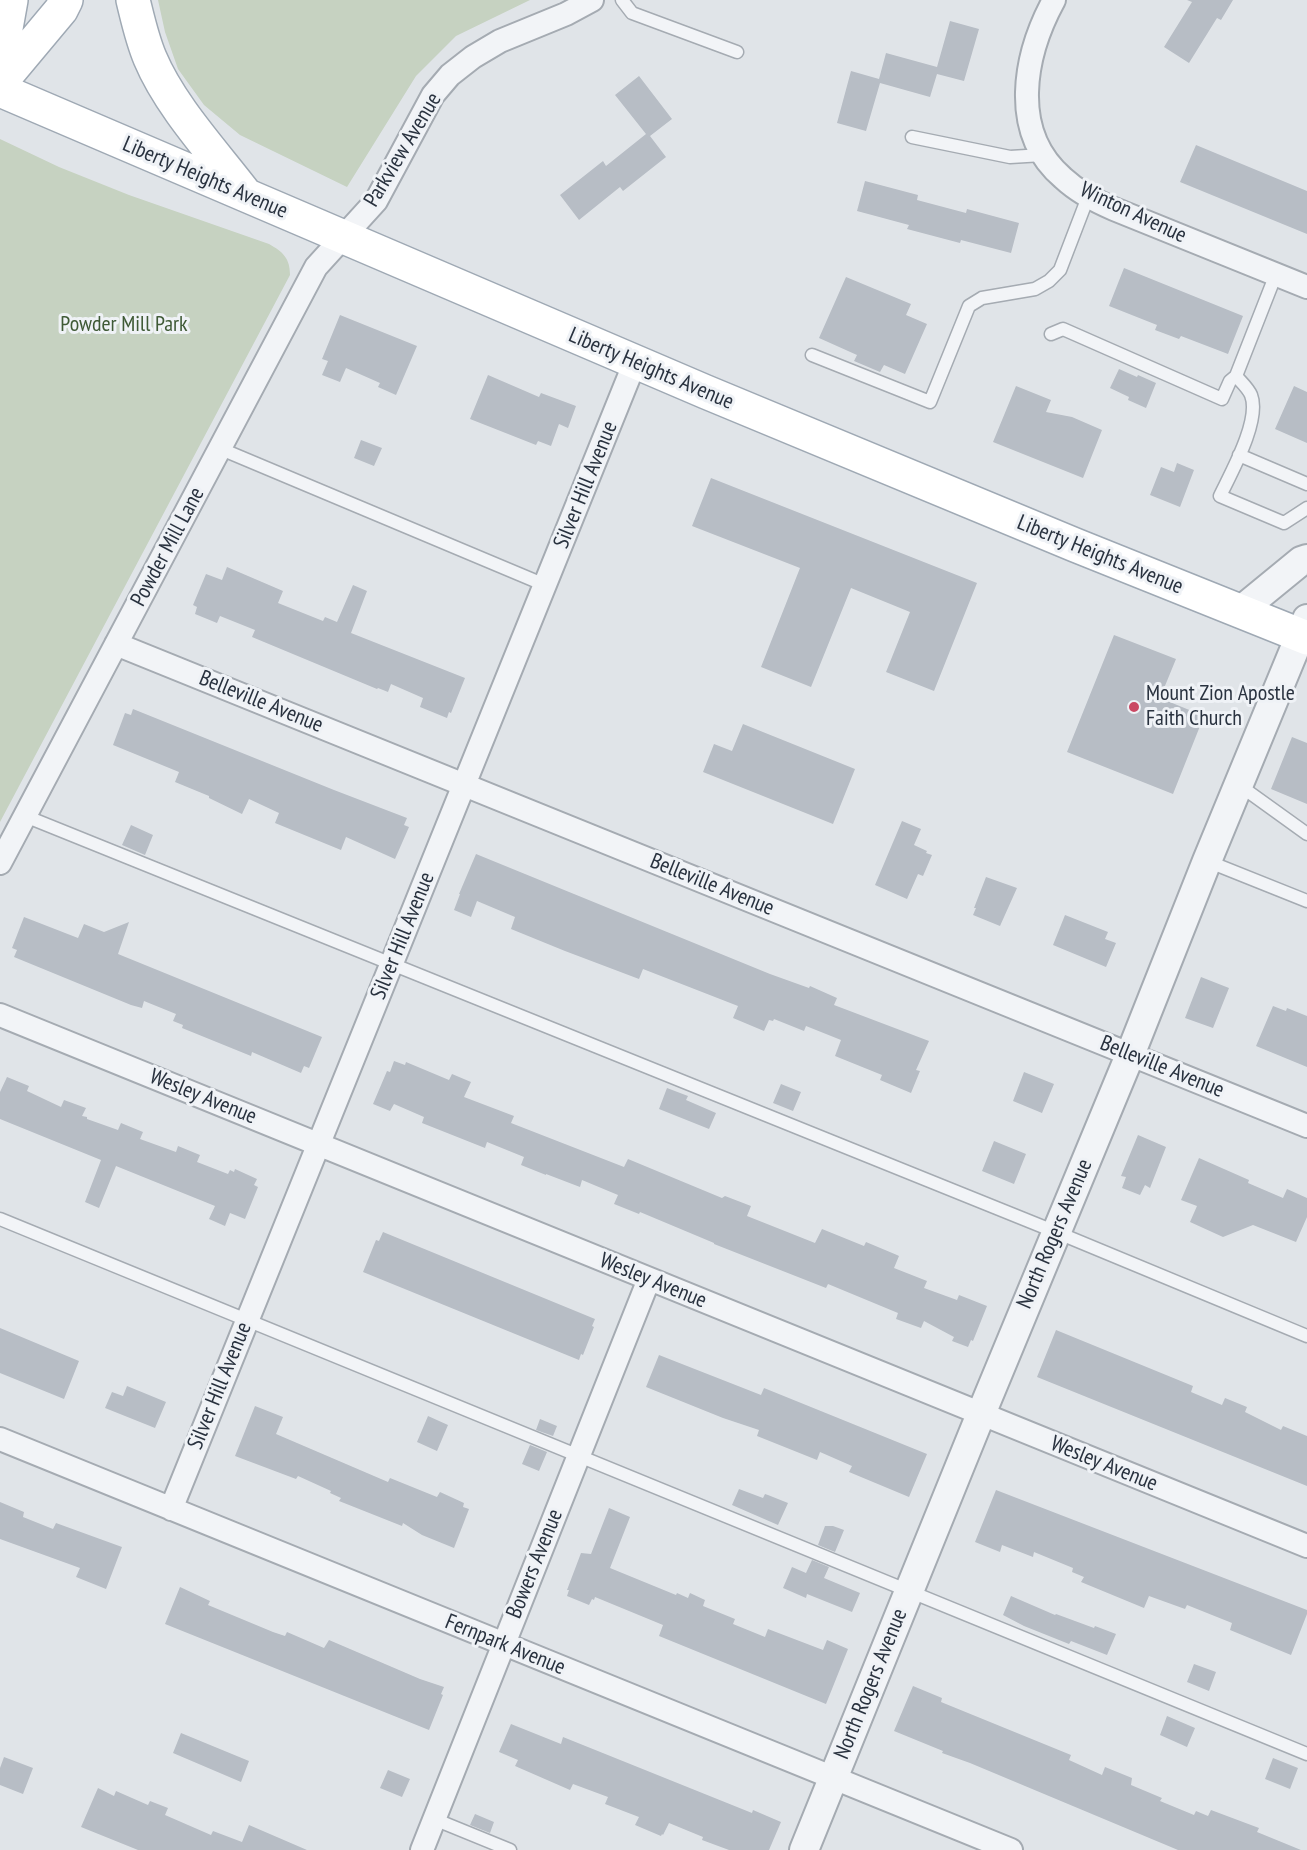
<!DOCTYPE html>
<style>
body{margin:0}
canvas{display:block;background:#e0e4e8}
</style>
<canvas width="1307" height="1850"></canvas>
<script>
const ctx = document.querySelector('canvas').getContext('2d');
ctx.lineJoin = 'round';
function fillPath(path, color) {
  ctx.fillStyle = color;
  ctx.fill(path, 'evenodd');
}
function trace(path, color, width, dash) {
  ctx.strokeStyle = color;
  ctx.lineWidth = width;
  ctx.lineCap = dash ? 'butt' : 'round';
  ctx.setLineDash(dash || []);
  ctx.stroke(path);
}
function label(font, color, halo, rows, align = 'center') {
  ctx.font = font + ' "PT Sans Narrow",sans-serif';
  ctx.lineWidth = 6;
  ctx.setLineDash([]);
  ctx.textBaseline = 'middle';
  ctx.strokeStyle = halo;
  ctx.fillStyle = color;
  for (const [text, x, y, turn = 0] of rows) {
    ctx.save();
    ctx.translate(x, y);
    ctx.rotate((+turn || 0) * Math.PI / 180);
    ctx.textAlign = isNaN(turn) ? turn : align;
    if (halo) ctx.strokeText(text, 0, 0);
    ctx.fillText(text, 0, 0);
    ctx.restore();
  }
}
fillPath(new Path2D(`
 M158 0H530L456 36 416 76 347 187 240 135 204 105 178 69 165 32Z
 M0 139 59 167 129 195 269 244C283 252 290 258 290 275L0 822Z`), '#c6d2c1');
fillPath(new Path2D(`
 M1187 0H1233L1221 20 1217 18 1189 63 1164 47 1192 2Z
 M950 21 979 29 964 81 937 74 930 97 880 83 866 131 837 123 851 71 879 79 886 53 937 67Z
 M639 76 672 119 650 136 666 157 623 191 620 187 579 220 560 195 603 161 606 166 646 134 615 95Z
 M1196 145 1307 191V234L1180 182Z
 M865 181 918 195 917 200 966 213 967 209 1019 223 1011 253 961 240 960 243 907 229 909 225 857 211Z
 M1124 268 1243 316 1228 354 1181 336 1179 339 1155 330 1157 325 1109 306Z
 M846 277 911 304 906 315 927 324 905 374 884 365 880 372 854 361 857 355 819 338Z
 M340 315 417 346 396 395 378 387 380 383 346 368 340 382 322 375 328 361 322 359Z
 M1119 369 1137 377 1138 375 1156 383 1146 408 1128 400 1129 397 1110 388Z
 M488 375 539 397 541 393 576 406 568 428 559 424 551 446 538 441 536 445 470 419Z
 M1016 386 1051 400 1046 412 1072 417 1102 430 1083 478 993 442Z
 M1294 386 1307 392V443L1275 429Z
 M361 440 382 448 374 466 354 458Z
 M1177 463 1194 470 1180 507 1150 495 1161 467 1174 472Z
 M711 478 977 583 934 691 886 672 910 612 851 588 811 687 761 667 800 568 692 526Z
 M227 567 283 591 278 603 323 621 325 617 337 622 353 585 367 591 351 633 465 678 451 713 449 712 447 718 420 707 423 698 391 684 388 692 378 688 377 689 252 637 255 630 220 616 217 623 195 614 197 607 193 605 206 574 222 580Z
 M1114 635 1176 659 1160 698 1204 716 1173 794 1067 752Z
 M133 709 334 790 407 818 404 825 409 827 395 859 346 837 341 850 275 823 279 813 249 799 242 814 209 798V796L175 782 179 772 113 745 125 713 131 715Z
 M743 724 855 769 833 824 703 772 714 744 732 751Z
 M1292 737 1307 743V804L1271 789Z
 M902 821 921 829 914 845 927 851 926 853 932 855 923 876 918 874 907 899 875 885Z
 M131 825 153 835 145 855 122 845Z
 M476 854 770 974 809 988 810 986 837 998 834 1005 929 1041 916 1070 920 1071 911 1093 880 1080 882 1075 835 1056 841 1040 806 1026 804 1031 774 1019 773 1021 769 1020 764 1031 733 1018 738 1006 643 969 639 979 565 951 511 929 515 917 477 901 471 917 454 910 460 894H459Z
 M986 877 1017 888 1000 926 973 915 976 908H974Z
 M1065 915 1108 932 1105 939 1116 943 1106 967 1053 945Z
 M24 917 78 938 84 924 104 932 129 922 118 954 322 1037 309 1068 304 1066 301 1073 252 1052 251 1056 182 1028 183 1025 173 1021 176 1014 144 1001 142 1008 131 1005 14 957 17 950 12 948Z
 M1201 977 1229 988 1213 1028 1185 1018Z
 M1273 1006 1286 1011 1287 1008 1307 1016V1067L1256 1046Z
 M394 1061 405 1065 406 1062 449 1080 452 1074 471 1082 464 1097 514 1116 511 1123 624 1167 628 1159 722 1198 725 1196 751 1206 747 1216 815 1243 822 1229 864 1246 866 1242 897 1255 899 1256 894 1268 927 1281 924 1288 957 1300 959 1295 987 1306 973 1341 971 1340 968 1347 952 1341 954 1337 924 1321 921 1328 896 1319 898 1313 828 1284 826 1288 714 1244V1243L640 1212 639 1214 614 1204 618 1195 582 1180 580 1187 546 1174V1175L521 1165 524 1157 487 1142 485 1148 422 1123 424 1117 394 1104 390 1111 373 1104 387 1071 390 1072Z
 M1024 1072 1054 1084 1042 1113 1013 1101Z
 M7 1077 29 1086 27 1091 61 1107 64 1100 86 1108 82 1116 87 1117V1119L118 1130 121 1123 143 1132 140 1139 176 1152 178 1146 200 1155 197 1162 228 1174 230 1170 234 1172 235 1169 257 1179 254 1185 258 1187 245 1219 230 1213 225 1226 209 1219 215 1206 116 1166 99 1208 85 1202 101 1160 0 1119V1092Z
 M781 1084 801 1092 793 1111 773 1103Z
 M667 1088 688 1096 686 1100 716 1113 709 1129 659 1109Z
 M1138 1135 1166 1147 1150 1188 1145 1185 1140 1195 1122 1188 1126 1177 1121 1176Z
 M994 1141 1026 1154 1014 1184 982 1171Z
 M1199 1158 1249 1180 1248 1183 1283 1198 1287 1189 1307 1198V1217L1296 1242 1253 1225 1223 1237 1190 1222 1197 1206 1181 1200Z
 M383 1232 595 1319 592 1326 594 1327 583 1355 581 1354 579 1360 363 1272 376 1240 379 1241Z
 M0 1328 79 1361 64 1399 0 1373Z
 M1056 1330 1193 1386 1191 1392 1222 1405 1225 1398 1247 1407 1245 1412 1281 1430 1283 1426 1307 1436V1486L1037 1377Z
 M659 1355 761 1395 764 1388 927 1454 909 1497 849 1472 852 1466 820 1452 817 1460 757 1436 759 1430 723 1418 646 1387Z
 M127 1386 166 1402 155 1428 105 1408 112 1392 123 1396Z
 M255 1406 283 1417 276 1434 388 1482 390 1478 437 1497 440 1492 464 1503 463 1507 469 1509 454 1548 422 1535 403 1523 402 1526 339 1501 341 1498 330 1493 331 1491 298 1476 296 1479 235 1456Z
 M428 1416 448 1425 437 1451 417 1442Z
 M540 1419 557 1426 553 1436 536 1430Z
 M530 1445 547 1452 539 1471 522 1464Z
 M739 1489 763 1498 765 1494 768 1495 788 1503 778 1525 732 1505Z
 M996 1490 1307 1610V1614L1291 1655 1230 1630 1232 1623 1187 1605 1185 1609 1149 1596 1144 1608 1081 1582 1084 1577 1072 1572 1073 1568 1034 1552 1033 1557 1002 1545 1000 1552 975 1542Z
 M0 1502 24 1512 23 1517 53 1529 56 1523 122 1547 106 1589 76 1577 80 1568 0 1539Z
 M609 1508 630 1517 610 1568 676 1595 677 1593 688 1598 690 1593 705 1600 703 1606 735 1619 733 1624 765 1637 768 1629 823 1650 827 1640 848 1649 826 1704 659 1636 663 1625 595 1597 594 1600 592 1599 589 1605 567 1596 569 1590H567L581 1553 591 1554Z
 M825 1526H833L844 1530 835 1552 818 1545Z
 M812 1560 829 1567 824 1578 860 1593 852 1612 807 1594 806 1598 783 1588 792 1567 806 1573Z
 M180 1587 210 1601 208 1605 273 1632 285 1636 287 1632 324 1648 329 1640 420 1679 444 1687 441 1694 443 1695 429 1730 165 1624Z
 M1011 1596 1055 1615 1056 1614 1094 1628 1095 1626 1116 1634 1107 1655 1071 1641 1069 1644 1024 1626 1003 1615Z
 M1194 1664 1216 1672 1209 1691 1187 1682Z
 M913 1686 942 1698 941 1702 1071 1755 1069 1760 1102 1775 1105 1767 1132 1778 1131 1785 1162 1798 1160 1801 1194 1815 1196 1811 1208 1816 1211 1810 1259 1828 1257 1832 1301 1850H1178L970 1763 942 1753 943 1751 894 1731Z
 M1167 1716 1195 1728 1187 1747 1160 1735Z
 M511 1724 561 1744 563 1737 752 1813 753 1810 781 1822 769 1850H729L702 1840 703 1837 669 1823 663 1835 662 1834 661 1836 635 1825 639 1817 605 1804 608 1797 573 1784 570 1790 515 1766 518 1760 499 1752Z
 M181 1733 249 1761 241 1782 173 1753Z
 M4 1757 33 1768 23 1794 0 1785V1768Z
 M1273 1758 1298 1768 1290 1789 1265 1779Z
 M388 1770 410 1779 402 1797 380 1788Z
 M98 1788 114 1796 116 1791 148 1805 150 1801 168 1808 165 1815 211 1835 213 1831 242 1842 249 1825 307 1850H138L81 1827Z
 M475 1814 494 1822 490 1833 470 1825Z`), '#b7bdc5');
const service = new Path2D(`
 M622 0 632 13 737 52
 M912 137 1010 157 1043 155
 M1276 274 1236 376C1241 382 1248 388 1251 395 1261 420 1231 473 1220 496L1284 523 1307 508
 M1051 334 1063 329 1222 399 1230 381 1236 376
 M812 355 930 402 969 306 982 298 1035 289 1049 281 1060 270 1088 197
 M221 449 545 585
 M1239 455 1307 484
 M1239 785 1307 834
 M25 816 1056 1232 1307 1336
 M1207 861 1307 901
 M0 1219 1307 1754
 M434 1819 510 1850`);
const minor = new Path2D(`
 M1054 0C1024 55 1009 132 1063 178 1078 192 1095 201 1114 209L1307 287
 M116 644 1307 1126
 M0 863 316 267 376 201 433 95 450 75 473 57 500 41 566 14 592 0
 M0 1015 1307 1546
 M0 1439 1011 1850
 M171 1509 635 362
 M422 1850 649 1279`);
const tertiary = new Path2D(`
 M1240 611 1301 561 1307 559
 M804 1850 981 1414 1130 1055 1207 861 1307 619`);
const primary = new Path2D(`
 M133 0C138 20 142 39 150 58 170 106 214 153 246 195
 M0 62 11 0
 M0 83 61 10 66 0
 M0 90 706 392 1075 545 1307 638`);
trace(service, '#a5abb2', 15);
trace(minor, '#a5abb2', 26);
trace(tertiary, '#a5abb2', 32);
trace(primary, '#9fa9b4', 36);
trace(service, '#f2f4f7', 12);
trace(minor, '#f2f4f7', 22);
trace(tertiary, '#f2f4f7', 28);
trace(primary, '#fff', 33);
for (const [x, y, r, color] of [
 [1134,707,6,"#ca4863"]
]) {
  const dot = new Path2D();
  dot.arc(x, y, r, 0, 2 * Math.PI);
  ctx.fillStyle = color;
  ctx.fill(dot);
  trace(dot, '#eff2f6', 2);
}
label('22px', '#29323f', '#eff2f6', [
 ["Parkview Avenue",403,150,-59],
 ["Liberty Heights Avenue",205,178,23],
 ["Winton Avenue",1133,213,25],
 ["Liberty Heights Avenue",651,369,23],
 ["Silver Hill Avenue",586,485,-68],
 ["Powder Mill Lane",168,547,-62],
 ["Liberty Heights Avenue",1100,555,22],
 ["Belleville Avenue",261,702,22],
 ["Belleville Avenue",712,885,22],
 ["Silver Hill Avenue",403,936,-68],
 ["Belleville Avenue",1162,1067,22],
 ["Wesley Avenue",203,1097,22],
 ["North Rogers Avenue",1055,1234,-67],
 ["Wesley Avenue",653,1281,22],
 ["Silver Hill Avenue",220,1386,-68],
 ["Wesley Avenue",1104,1464,22],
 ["Bowers Avenue",535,1564,-68],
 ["Fernpark Avenue",505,1645,22],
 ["North Rogers Avenue",871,1684,-68]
]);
label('22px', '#3f5a36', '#eff2f6', [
 ["Powder Mill Park",124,325]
]);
label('22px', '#29323f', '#eff2f6', [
 ["Mount Zion Apostle",1146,694],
 ["Faith Church",1146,719]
], 'left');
</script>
